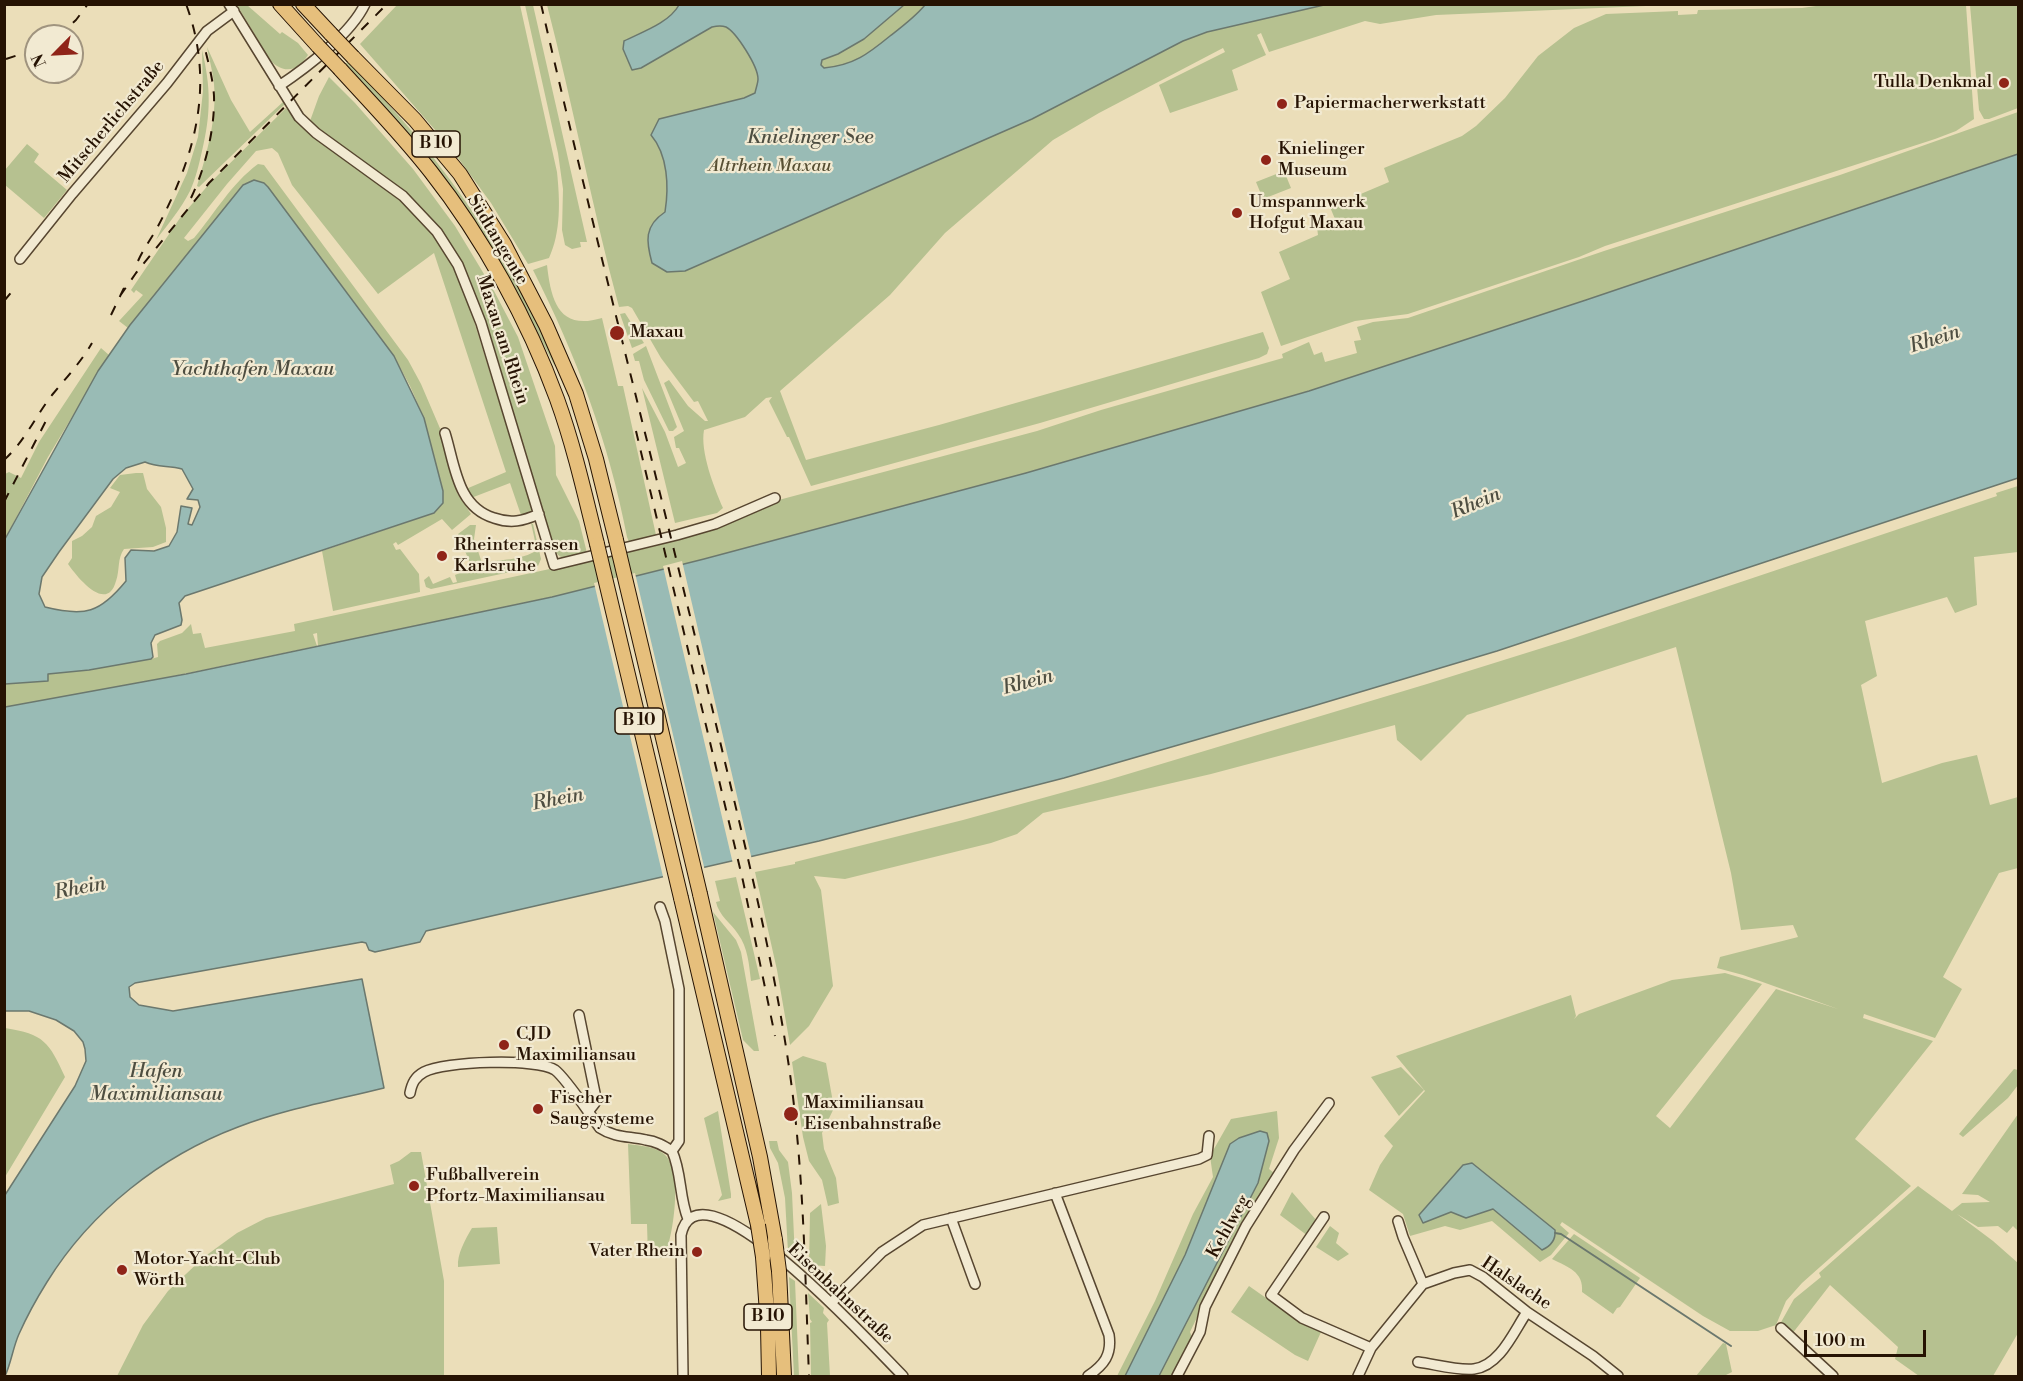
<!DOCTYPE html>
<meta charset="utf-8">
<style>
body{margin:0}
#map{position:relative;width:2023px;height:1381px;overflow:hidden;background:#ebdeb9;font-family:"Libre Bodoni",serif}
canvas{display:block}
.frame{position:absolute;inset:0;border:6px solid #261303;pointer-events:none}
.north{position:absolute;left:24px;top:24px;width:60px;height:60px;box-sizing:border-box;background:#f2ead2;border:2px solid #a0947f;border-radius:50%;rotate:246deg;font-size:16px;font-weight:700;line-height:24px;text-align:center;color:#261303}
.north::after{content:'';display:block;margin:auto;width:21px;height:27px;background:#8f2418;clip-path:polygon(50% 0,100% 100%,50% 72%,0 100%)}
.scale{position:absolute;left:1804px;top:1330px;width:122px;height:27px;box-sizing:border-box;border:3px solid #261303;border-top:0;padding-left:8px;font-size:18px;line-height:21px;white-space:nowrap;color:#261303;-webkit-text-stroke:4px #f2ead2;paint-order:stroke}
</style>
<div id="map">
<canvas width="2023" height="1381"></canvas>
<div class="frame"></div>
<div class="north">N</div>
<div class="scale">100 m</div>
</div>
<script>
const ctx = document.querySelector('canvas').getContext('2d');
ctx.lineJoin = 'round';
function fillPath(path, color) {
  ctx.fillStyle = color;
  ctx.fill(path, 'evenodd');
}
function trace(path, color, width, dash) {
  ctx.strokeStyle = color;
  ctx.lineWidth = width;
  ctx.lineCap = dash ? 'butt' : 'round';
  ctx.setLineDash(dash || []);
  ctx.stroke(path);
}
function label(font, color, halo, rows, align = 'center') {
  ctx.font = font + ' "Libre Bodoni",serif';
  ctx.lineWidth = 4.5;
  ctx.setLineDash([]);
  ctx.textBaseline = 'middle';
  ctx.strokeStyle = halo;
  ctx.fillStyle = color;
  for (const [text, x, y, turn = 0] of rows) {
    ctx.save();
    ctx.translate(x, y);
    ctx.rotate((+turn || 0) * Math.PI / 180);
    ctx.textAlign = isNaN(turn) ? turn : align;
    if (halo) ctx.strokeText(text, 0, 0);
    ctx.fillText(text, 0, 0);
    ctx.restore();
  }
}
fillPath(new Path2D(`
 M237 5H247L280 34 282 32 298 43 308 55C298 71 284 75 270 60Z
 M397 5H520L557 172C560 201 561 232 549 258L528 264 491 203 450 147 360 44Z
 M525 5H533L587 242H580L581 247 572 249 565 245 562 230 563 189 558 153Z
 M547 5H1669L1436 15 1380 24 1365 21 1269 52 1261 33 1257 35 1266 55 1232 70 1238 90 1170 113 1159 85 1225 52 1223 48 1099 113 1053 140 945 233 890 295 780 391 806 460 939 425 1263 332 1269 348 1267 354 1259 358 1040 423 811 486 789 437H787L769 401 772 397 766 398 745 417 704 430C700 452 714 487 723 508L717 513 675 523 642 388 665 432 678 467 686 463 679 448H676L674 437 684 431 664 383 669 380 688 406 705 421H708L698 401 694 402 661 358 632 308 628 306 619 307C592 207 573 105 547 5Z
 M1823 5H1966L1974 119 1956 131 1935 139 1605 246 1579 257 1408 314 1355 321 1281 346 1261 292 1290 279 1279 252 1318 235 1317 227 1335 219 1330 207 1389 182 1384 168 1462 136 1476 126 1505 98 1538 56 1574 28 1606 14 1678 11V15L1697 14 1698 10 1802 8Z
 M1970 5H2018V108L1989 119H1984L1979 110Z
 M207 47 231 100 250 132 283 102 285 104 199 187 197 186C207 152 217 119 214 84 213 72 209 59 207 47Z
 M202 50C211 87 211 114 202 151 199 164 196 178 190 191 181 209 168 224 156 240L187 173 198 137 203 91Z
 M348 62C366 78 382 97 398 115 448 172 490 233 526 300 536 321 551 344 555 367L515 288 468 211 417 144 345 64Z
 M329 77 355 103 413 169 455 226 493 289 518 337 555 446 556 475 579 521 587 553C573 556 562 565 553 548L497 359 464 270 444 235 310 121 319 96Z
 M286 108 297 121 405 203 437 239 456 269 455 271 468 302 531 505C532 513 529 515 522 518L510 483 471 498 466 489 506 472 434 253 378 294 292 185 278 153 272 148 256 151 227 184 184 238 188 241 194 238C215 213 231 184 258 164L264 165 408 360 421 384 442 433 457 493 471 514 452 530 442 519 398 545 396 542 393 544 396 550 400 549 419 574 420 592 333 611 322 551 434 513 424 418 410 386 394 356 374 328 264 183H245L128 328 119 321 143 295 136 290 134 293 131 290 180 218 210 183Z
 M2018 112V154L1586 300 1309 391 1026 473 704 559 561 595 318 646 317 633 313 634 317 646 131 685 5 707V684L47 681V674L151 659 158 657 157 644 160 641 182 633 191 624 193 634 201 633 205 648 295 631 294 624 652 547 721 527 722 523 775 501 1037 431 1101 410 1283 358 1282 354 1309 342 1314 355 1322 352 1325 362 1357 353 1354 341 1361 340 1357 327 1373 322 1408 318 1604 251 1840 175Z
 M27 144 39 154 34 162 67 190 44 218 5 185V170Z
 M1284 171 1291 188 1263 199 1256 182Z
 M547 265C551 301 559 331 602 318L618 386H623L656 535 629 542 627 537C609 442 576 355 533 270Z
 M625 313 644 343 632 348 620 314Z
 M646 346 677 427 673 431H669L644 380 639 361H635L633 354Z
 M101 348 109 355 48 457 5 539V474L9 472 21 478 39 442Z
 M136 473H143L147 489 161 507 166 528V542L153 547 124 549C117 559 120 570 116 581 107 614 77 577 68 564L72 558V541L82 536 92 527 96 516 111 507 120 492 110 488 120 475Z
 M2018 486V552L1974 557 1977 605 1955 613 1947 597 1865 621 1877 676 1861 685 1882 783 1942 763 1977 755 1990 805 2018 797V868L1999 873 1943 977 1962 989 1935 1038 1864 1014 1863 1018 1933 1041 1855 1139 1911 1186 1802 1283 1786 1301 1776 1325 1758 1331H1730L1703 1316 1562 1222 1560 1225 1569 1233 1551 1255 1540 1262 1492 1221 1460 1230 1445 1226 1410 1236 1403 1214 1369 1190 1380 1165 1393 1146 1384 1136 1425 1091 1396 1056 1571 995 1576 1016 1574 1019 1579 1014 1672 980 1725 973 1762 984 1656 1116 1670 1128 1776 989 1838 1009 1743 975 1717 968 1720 957 1798 937 1793 925 1741 930 1731 873 1676 647 1467 715 1421 761 1397 740 1395 725 1211 774 1043 813 1017 834 991 843 845 879 814 876 821 890 833 986 809 1026 790 1045 777 970 755 872 795 864V862L963 820 1108 780 1427 684 1571 639 1997 496 1996 493Z
 M531 523 533 524 541 559 538 566 431 589 426 587 424 580 429 576 433 584 450 577 453 583 457 582 455 575 472 568 458 534 470 525H476L474 539 482 563C501 559 521 561 537 550Z
 M736 877 760 979 751 981C749 964 748 948 738 934 731 923 719 916 716 902L720 901 715 881Z
 M713 912 736 940 741 952 759 1051H754L743 1040Z
 M5 1028C44 1034 49 1042 65 1077L5 1177Z
 M803 1056 826 1063 834 1108 822 1133 824 1149 836 1178 839 1203 828 1206 822 1180 809 1161 803 1137 792 1062Z
 M1401 1067 1424 1090 1399 1116 1371 1077Z
 M2014 1069 2018 1070V1085L2008 1098 1963 1137 1959 1134Z
 M718 1111 731 1194V1198L718 1201 722 1195 704 1118Z
 M1277 1111 1279 1138 1269 1169 1274 1173 1240 1228 1190 1332 1192 1337 1172 1376H1117L1155 1301 1193 1214 1213 1177 1210 1156 1231 1119Z
 M2018 1114V1231L2013 1226 2007 1233 1998 1226 1978 1227 1957 1214 1993 1241 2018 1263V1333L1993 1376H1919L1895 1359 1898 1347 1830 1285 1792 1334 1780 1324 1794 1299 1821 1277 1819 1273 1918 1186 1952 1211 1962 1203 1990 1202 1978 1195 1962 1194Z
 M769 1141H777L779 1150 788 1162 792 1193 795 1258 788 1252 785 1198 778 1163 770 1148Z
 M628 1144C641 1146 654 1146 664 1154 684 1170 673 1238 664 1258H648L647 1224H631Z
 M411 1152H421L444 1281V1376H117L143 1325 168 1291 204 1257 237 1233 266 1218 394 1184 390 1165 399 1161Z
 M1292 1192 1317 1221 1308 1236 1280 1215Z
 M821 1204 826 1246 825 1266 809 1265 810 1213Z
 M1330 1226 1339 1233 1336 1243 1349 1254 1338 1261 1316 1247Z
 M497 1227 500 1264 458 1267C457 1254 465 1240 472 1228Z
 M1574 1234 1640 1278 1620 1307 1617 1308 1613 1314 1582 1292C1584 1272 1568 1267 1552 1259Z
 M789 1277 795 1281 799 1376H794Z
 M1249 1286 1303 1324 1321 1332 1308 1361 1295 1355 1231 1312Z
 M808 1293 824 1308 823 1313 829 1320 827 1323 830 1376H811L810 1323 812 1322 810 1319Z
 M1723 1343 1726 1344 1732 1372 1724 1376H1696Z`), '#b6c190');
const water = new Path2D(`
 M679 5H904L864 39 838 54 822 60 821 65 824 68C854 65 868 54 890 36 903 26 915 17 925 5H1324L1207 32 1183 41 1032 119 685 271 667 272 652 263C646 241 644 226 665 212 669 187 668 155 651 135L659 119 744 98 755 93C756 88 758 83 758 79 758 66 736 32 726 27 721 25 716 26 712 27L641 68 632 70 623 49 624 41C642 32 669 23 679 5Z
 M2018 154V478L1497 651 1310 707 1064 778 819 841 426 931 420 942 375 952 369 950 366 943 362 942 135 983 129 987 130 997 139 1005 173 1011 362 979 384 1088C336 1100 285 1109 238 1127 161 1156 91 1211 47 1282 37 1298 27 1316 19 1334 13 1347 11 1364 5 1376V1195L75 1086 86 1061 85 1049 83 1042 74 1031 56 1020 29 1011H5V707L186 674 552 597 704 559 1026 473 1309 391 1586 300Z
 M254 180 264 183 268 187 394 356 424 418 443 491V503L434 513 185 596 179 603 182 620 181 625 155 635 151 643 153 657 151 659 89 670 48 674V681L5 684V539L98 371 130 325 243 185ZM145 462C158 468 169 465 182 469L193 489 187 499 198 500 200 507 192 525 188 524 192 508 181 506 177 532 169 546 154 551 131 550 125 558 126 581C100 613 85 617 45 607L39 594 42 577 59 552 113 479 126 468Z
 M1260 1131 1267 1133 1269 1141 1258 1183 1159 1376H1125L1185 1255 1230 1144 1239 1138Z
 M1472 1163 1555 1230C1556 1240 1551 1246 1542 1250L1493 1209 1466 1218 1451 1212 1423 1223 1419 1215 1463 1165Z`);
fillPath(water, '#99bbb5');
trace(water, '#6b786e', 1.5);
fillPath(new Path2D(`
 M682 561 752 860 733 864 663 566Z
 M635 573 705 871 664 881 594 583Z`), '#ebdeb9');
trace(new Path2D(`
 M1555 1233 1561 1234 1731 1346`), '#6b786e', 2);
const minor = new Path2D(`
 M229 4 299 117 316 133 403 196 437 232 458 265 481 323 554 565 677 535 715 524 775 498
 M279 86C306 68 351 34 365 4
 M20 259 72 194 167 83 207 31 234 11
 M445 433C455 465 457 507 494 518 511 524 523 521 539 514
 M660 907 665 921 679 989V1141L672 1151
 M579 1015 596 1098 595 1103 588 1112
 M410 1093C412 1083 415 1077 424 1072 444 1061 537 1058 555 1070 566 1078 590 1115 600 1128 615 1138 629 1136 646 1140 656 1141 664 1146 672 1151
 M672 1151C682 1173 679 1197 688 1219
 M1055 1193 1109 1335C1112 1355 1104 1365 1088 1376
 M1324 1217 1271 1295 1302 1318 1371 1348
 M951 1218 975 1284
 M1398 1221 1403 1237 1423 1284
 M831 1303 882 1252 923 1225 1199 1159 1207 1155 1209 1136
 M1781 1328 1833 1376
 M1418 1362C1434 1364 1458 1371 1474 1369 1500 1366 1514 1331 1527 1312
 M683 1376 681 1235C699 1151 880 1354 903 1376
 M1177 1376 1200 1332 1205 1307 1246 1226 1294 1150 1329 1103
 M1358 1376 1371 1348 1423 1284 1454 1273 1470 1270 1483 1277 1527 1312 1593 1356 1618 1376`);
const highway = new Path2D(`
 M280 4 318 46
 M303 4 331 34
 M353 57 415 120 460 174 504 244 546 325 576 394 596 459 616 540
 M340 69C371 103 403 136 431 172 483 238 528 320 557 399 574 446 585 495 597 544
 M700 894 760 1157 775 1240
 M681 898 758 1225
 M763 1257 768 1327 769 1376
 M779 1271 784 1376`);
trace(minor, '#574630', 12);
trace(highway, '#261303', 16);
trace(minor, '#f2ead2', 9);
trace(highway, '#e6bf7c', 14);
trace(new Path2D(`
 M541 4C596 243 658 479 714 716 742 835 773 953 790 1074 804 1174 805 1276 809 1376
 M58 36 76 20 88 4
 M6 59 36 49
 M191 198C205 169 215 129 214 96 213 80 209 65 205 49
 M138 261C143 250 150 240 156 230 195 157 216 85 186 4
 M120 296 136 273 209 183 387 4
 M4 301 14 289
 M111 315 124 288
 M636 431 743 881 775 1036
 M4 460C25 441 35 417 52 395 66 378 81 362 92 343
 M4 502 49 415`), '#261303', 2, [10, 10]);
const highwayBridge = new Path2D(`
 M331 34 353 57
 M318 46 340 69
 M616 540 700 894
 M597 544 681 898
 M758 1225 763 1257
 M775 1240 779 1271`);
trace(highwayBridge, '#261303', 16, []);
trace(highwayBridge, '#e6bf7c', 14);
for (const [x, y, r, color] of [
 [2004,83,6,"#8f2418"],
 [1282,104,6,"#8f2418"],
 [1266,160,6,"#8f2418"],
 [1237,213,6,"#8f2418"],
 [617,333,8,"#8f2418"],
 [442,556,6,"#8f2418"],
 [504,1045,6,"#8f2418"],
 [538,1109,6,"#8f2418"],
 [791,1114,8,"#8f2418"],
 [414,1186,6,"#8f2418"],
 [697,1252,6,"#8f2418"],
 [122,1270,6,"#8f2418"]
]) {
  const dot = new Path2D();
  dot.arc(x, y, r, 0, 2 * Math.PI);
  ctx.fillStyle = color;
  ctx.fill(dot);
  trace(dot, '#f2ead2', 2);
}
for (const [x, y, w] of [
 [436,144,48],
 [639,721,48],
 [768,1317,48]
]) {
  const box = new Path2D();
  box.roundRect(x - w / 2, y - 13, w, 26, 4.5);
  ctx.fillStyle = '#f2ead2';
  ctx.fill(box);
  trace(box, '#261303', 1.5);
}
label('bold 16px', '#261303', null, [
 ["B 10",436,144],
 ["B 10",639,721],
 ["B 10",768,1317]
]);
label('18px', '#261303', '#f2ead2', [
 ["Tulla Denkmal",1992,83,"right"],
 ["Papiermacherwerkstatt",1294,104],
 ["Knielinger",1278,150],
 ["Museum",1278,171],
 ["Umspannwerk",1249,203],
 ["Hofgut Maxau",1249,224],
 ["Maxau",630,333],
 ["Rheinterrassen",454,546],
 ["Karlsruhe",454,567],
 ["CJD",516,1035],
 ["Maximiliansau",516,1056],
 ["Fischer",550,1099],
 ["Saugsysteme",550,1120],
 ["Maximiliansau",804,1104],
 ["Eisenbahnstraße",804,1125],
 ["Fußballverein",426,1176],
 ["Pfortz-Maximiliansau",426,1197],
 ["Vater Rhein",685,1252,"right"],
 ["Motor-Yacht-Club",134,1260],
 ["Wörth",134,1281]
], 'left');
label('18px', '#261303', '#f2ead2', [
 ["Mitscherlichstraße",112,122,-50],
 ["Südtangente",497,240,59],
 ["Maxau am Rhein",502,340,72],
 ["Kehlweg",1229,1227,-61],
 ["Halslache",1516,1284,34],
 ["Eisenbahnstraße",840,1294,43]
]);
label('italic 18px', '#585034', '#f2ead2', [
 ["Altrhein Maxau",770,167]
]);
label('italic 20px', '#4e4e41', '#f2ead2', [
 ["Knielinger See",810,138],
 ["Rhein",1935,340,-18],
 ["Yachthafen Maxau",253,370],
 ["Rhein",1476,504,-23],
 ["Rhein",1028,683,-15],
 ["Rhein",558,800,-11],
 ["Rhein",80,889,-11],
 ["Hafen",156,1072],
 ["Maximiliansau",156,1095]
]);
</script>
